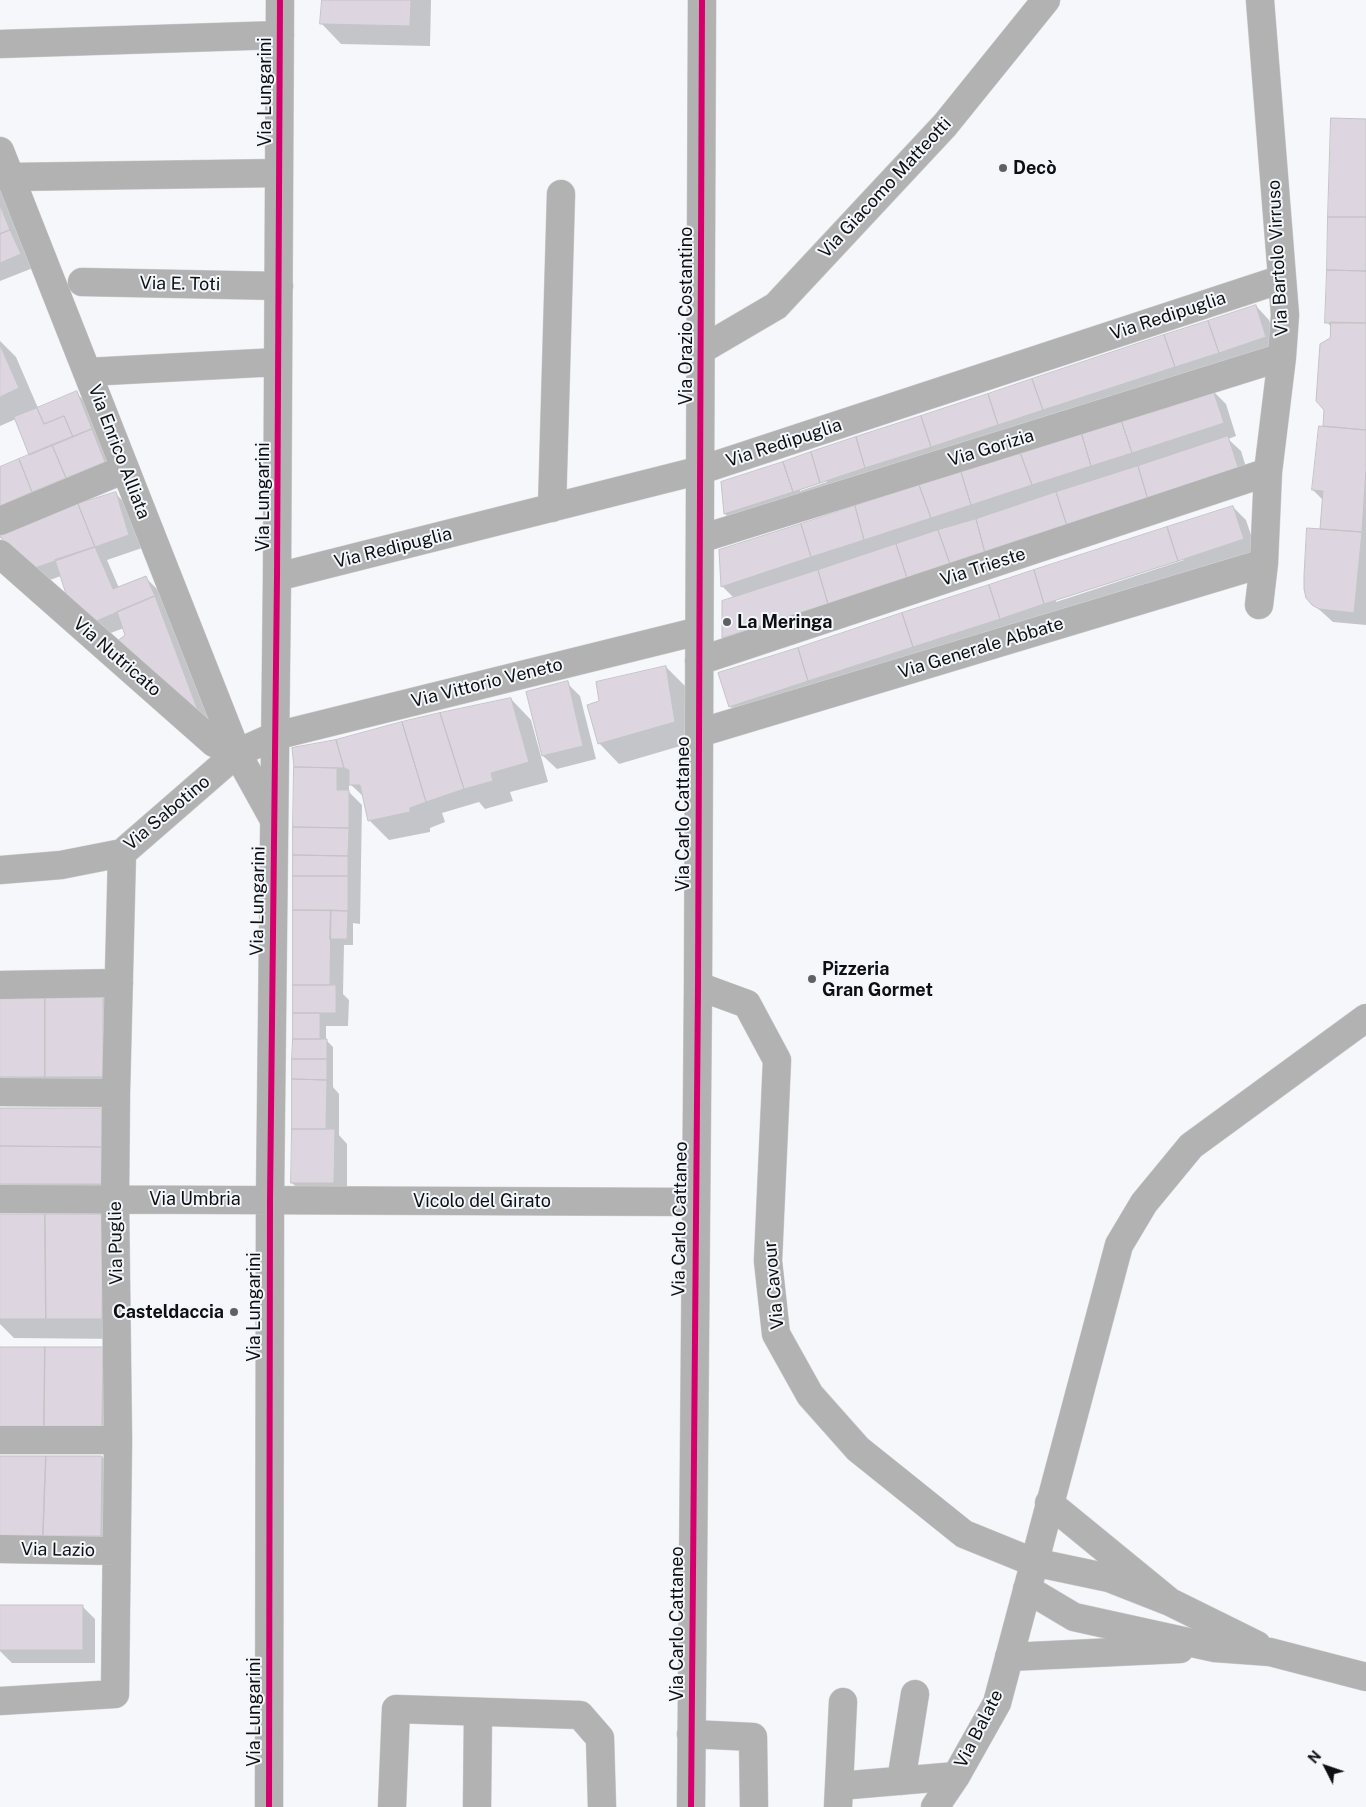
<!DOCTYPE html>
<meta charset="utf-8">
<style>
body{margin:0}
#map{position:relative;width:1366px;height:1807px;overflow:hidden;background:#f5f7fa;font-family:"Public Sans",sans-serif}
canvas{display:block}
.north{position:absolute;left:1301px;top:1742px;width:50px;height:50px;-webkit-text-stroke:4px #f3f7fc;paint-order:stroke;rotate:311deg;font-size:14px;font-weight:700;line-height:20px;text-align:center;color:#0d0f10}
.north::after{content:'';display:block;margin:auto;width:18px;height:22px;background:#0d0f10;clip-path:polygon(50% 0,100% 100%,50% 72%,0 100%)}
</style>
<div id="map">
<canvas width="1366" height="1807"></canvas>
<div class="north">N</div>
</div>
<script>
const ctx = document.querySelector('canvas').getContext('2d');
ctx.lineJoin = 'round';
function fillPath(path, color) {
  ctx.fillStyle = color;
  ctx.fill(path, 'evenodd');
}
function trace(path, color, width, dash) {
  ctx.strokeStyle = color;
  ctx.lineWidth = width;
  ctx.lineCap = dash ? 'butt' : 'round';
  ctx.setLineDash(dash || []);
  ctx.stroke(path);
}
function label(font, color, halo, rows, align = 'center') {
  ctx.font = font + ' "Public Sans",sans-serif';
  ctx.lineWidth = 4;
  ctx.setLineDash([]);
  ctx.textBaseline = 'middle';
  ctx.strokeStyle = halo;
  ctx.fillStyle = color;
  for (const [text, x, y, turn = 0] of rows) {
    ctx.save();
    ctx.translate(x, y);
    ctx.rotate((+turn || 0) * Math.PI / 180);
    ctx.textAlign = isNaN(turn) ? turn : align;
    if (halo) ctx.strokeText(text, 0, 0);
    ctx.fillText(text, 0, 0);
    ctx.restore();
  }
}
fillPath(new Path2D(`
 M324 0H431L430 46 341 44 322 24Z
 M1366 120V625L1333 622 1313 604 1323 500 1313 490 1325 427 1332 328 1327 322Z
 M0 170 33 268 0 281Z
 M1256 306 1269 320 1279 351 738 527 725 514 722 483ZM826 480 827 482 800 491V488Z
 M0 341 16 357 38 408 76 393 90 406 118 475 0 525V468L31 456 16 419 0 426Z
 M1213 391 1226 404 1236 436 1228 439 1241 451 1251 483 737 651 723 638V602L734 598 722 586Z
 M116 494 129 507 142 548 107 560 119 588 146 578 159 591 210 721 206 724 127 635 124 628 108 634 82 610 61 576 50 580 0 536Z
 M1233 507 1246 520 1257 553 743 720 730 706ZM1183 558 1184 560 1056 602V599Z
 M666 667 686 687 694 742 619 764 599 743 600 702Z
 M567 683 580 696 596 759 557 769 543 756Z
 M511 699 531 720 548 782 510 792 513 801 485 809 479 802 442 813 445 822 430 828V832L389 840 369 820 364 797 349 783V792L362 805 360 924 353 923V945H344L343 994 349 1000 348 1026H326V1040L333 1047V1087L339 1094V1135L347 1144V1196H306L292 1183 295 767 293 749 336 741Z
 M0 998H103L123 1019 122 1097 0 1084Z
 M0 1109H101L115 1122 114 1197 0 1191Z
 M0 1215H102L122 1339 14 1338 0 1324Z
 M0 1348H103L123 1368 122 1448Z
 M0 1457H102L122 1477 121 1555 5 1548Z
 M0 1606H82L95 1619V1663H12L0 1651Z`), '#0003');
const building = new Path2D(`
 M322 0H411L410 26 320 24Z
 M1331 118 1366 119V217H1328Z
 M0 205 10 230 0 234Z
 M1328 217H1366V271L1327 270Z
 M10 230 21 254 0 263V234Z
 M1327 270 1366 271V323H1325Z
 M1256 305 1266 337 1219 353 1208 321Z
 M1208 321 1219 353 1175 367 1164 335Z
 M1331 322 1366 323V430L1323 426 1324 410 1316 401 1320 344 1330 338Z
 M1164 335 1175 367 1043 410 1032 379Z
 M0 345 19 388 0 397Z
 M1032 379 1043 410 998 425 988 394Z
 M1212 387 1224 423 1132 453 1121 420Z
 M77 391 92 429 73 437 64 416 44 424 37 408Z
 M988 394 998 425 931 447 921 416Z
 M37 408 44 424 64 416 73 437 29 455 14 417Z
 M921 416 931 447 865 468 856 437Z
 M1121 420 1132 453 1091 466 1081 432Z
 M1319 426 1366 430V469L1362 532 1320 529 1323 491 1312 490Z
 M92 429 105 462 66 478 52 445Z
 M1081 432 1091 466 1032 485 1020 452Z
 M1228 436 1239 470 1148 500 1138 466Z
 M856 437 865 468 820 483 811 452Z
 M52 445 66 478 32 492 19 459Z
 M811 452 820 483 793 492 783 462Z
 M1020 452 1032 485 971 505 961 472Z
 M19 459 32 492 0 506V467Z
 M783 462 793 492 724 514 721 482Z
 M1138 466 1148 500 1067 526 1056 492Z
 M961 472 971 505 931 518 919 485Z
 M919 485 931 518 864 540 855 506Z
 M116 492 129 535 95 547 78 504Z
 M1056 492 1067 526 985 553 976 519Z
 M78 504 95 547 35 568 0 537V532Z
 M855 506 864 540 811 557 801 524Z
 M1233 506 1244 539 1178 561 1167 527Z
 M976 519 985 553 950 564 938 530Z
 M801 524 811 557 721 587 719 550Z
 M1167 527 1178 561 1044 604 1034 570Z
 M1307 528 1362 532 1354 613 1319 609 1312 605 1306 598 1304 589V576Z
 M938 530 950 564 907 578 896 544Z
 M896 544 907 578 828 604 818 570Z
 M95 547 113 589 146 576 155 596 94 622 67 597 55 560Z
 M818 570 828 604 722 638V601Z
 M1034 570 1044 604 1000 619 989 585Z
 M989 585 1000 619 913 647 902 613Z
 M155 596 197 708 192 711 116 642 125 635 117 612Z
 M902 613 913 647 808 681 798 648Z
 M798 648 808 681 729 707 718 673Z
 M666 666 675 722 598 744 587 705 599 701 596 682Z
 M568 681 583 746 542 756 526 692Z
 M511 698 529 762 491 773 493 781 464 789 440 713Z
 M440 713 464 789 426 802 402 722Z
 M402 722 426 802 410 808V812L368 821 360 785H349V770L344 768 336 740Z
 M336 740 344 768 294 767 292 748Z
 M294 767 337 768V790H349V828L293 827Z
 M293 827 349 828 348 856 293 855Z
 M293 855 348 856V876H293Z
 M293 876H348V911L293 910Z
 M293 910H331L330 985H293Z
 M331 910 348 911 347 939H330Z
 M293 985H336V1013H293Z
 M0 997H45V1077H0Z
 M45 997H103V1077H45Z
 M293 1013H320V1039H293Z
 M293 1039H327V1059H292Z
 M292 1059H327V1080L292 1079Z
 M292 1079 327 1080 326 1129H292Z
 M0 1108H102V1147L0 1146Z
 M292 1129H335L334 1183H291Z
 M0 1146 102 1147V1184H0Z
 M0 1214H45L46 1319H0Z
 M45 1214H103L102 1319H46Z
 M0 1347H45L44 1428H0Z
 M45 1347H103L102 1428H44Z
 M0 1456H46L43 1536H0Z
 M46 1456H102L101 1536H43Z
 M0 1605H83V1650H0Z`);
fillPath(building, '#ddd5df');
trace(building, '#c4c4c6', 1);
const minor = new Path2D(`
 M0 44 280 35
 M0 151 237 753 273 818
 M10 177 279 173
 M82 282 279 286
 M701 350 776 306 945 125 1046 0
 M87 372 278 362
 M552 508 561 194
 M0 521 125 469
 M700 539 1282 357
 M0 554 214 743 237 753
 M277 577 701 470 1282 279
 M1259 605 1264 563 1268 472 1282 357 1285 315 1260 0
 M699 661 1268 472
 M699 733 1264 563
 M0 870 61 865 122 853 237 753 275 736 699 631
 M0 985 119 983
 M698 986 747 1004 777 1060 768 1261 776 1334 810 1395 858 1449 964 1534 1033 1562 1109 1578 1170 1602
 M0 1092 116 1093
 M0 1199 695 1202
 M0 1440H118
 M1049 1503 1170 1602 1257 1645
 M0 1549 116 1551
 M1027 1589 1074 1617 1215 1648 1270 1652 1366 1677
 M1009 1657 1180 1649
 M0 1701 115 1694 118 1440 115 1199 116 1093 122 853
 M691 1734 753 1737 754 1807
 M901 1781 915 1694
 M839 1786 956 1776
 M269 1807 270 1199 277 577 280 0
 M392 1807 396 1709 580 1715 600 1738 602 1807
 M477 1807 478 1712
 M691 1807 698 986 702 0
 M838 1807 843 1702
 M935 1807 956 1776 997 1703 1119 1245 1144 1203 1191 1146 1366 1018`);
trace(minor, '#d1d2d4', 29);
trace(minor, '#b3b2b2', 28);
trace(new Path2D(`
 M269 1807 270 1199 277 577 280 0
 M691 1807 698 986 702 0`), '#d6006c', 6);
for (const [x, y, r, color] of [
 [1003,168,5,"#5e6062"],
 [727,622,5,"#5e6062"],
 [812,979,5,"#5e6062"],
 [234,1312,5,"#5e6062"]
]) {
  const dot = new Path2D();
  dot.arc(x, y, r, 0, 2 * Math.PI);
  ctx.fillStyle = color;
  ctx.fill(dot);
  trace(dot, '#f3f7fc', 2);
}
label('18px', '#0d0f10', '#f3f7fc', [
 ["Via Lungarini",265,92,-90],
 ["Via Giacomo Matteotti",885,188,-47],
 ["Via Bartolo Virruso",1278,258,-93],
 ["Via E. Toti",180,284,1],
 ["Via Orazio Costantino",686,316,-90],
 ["Via Redipuglia",1168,316,-18],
 ["Via Redipuglia",784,443,-18],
 ["Via Gorizia",991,448,-17],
 ["Via Enrico Alliata",119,452,69],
 ["Via Lungarini",263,497,-90],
 ["Via Redipuglia",393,548,-14],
 ["Via Trieste",983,567,-18],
 ["Via Generale Abbate",981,648,-17],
 ["Via Nutricato",117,657,41],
 ["Via Vittorio Veneto",487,683,-14],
 ["Via Sabotino",167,813,-40],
 ["Via Carlo Cattaneo",683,814,-90],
 ["Via Lungarini",258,901,-89],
 ["Via Umbria",195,1199],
 ["Vicolo del Girato",482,1201],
 ["Via Carlo Cattaneo",680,1219,-89],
 ["Via Puglie",116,1243,-91],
 ["Via Cavour",774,1285,-95],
 ["Via Lungarini",254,1307,-90],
 ["Via Lazio",58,1550,1],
 ["Via Carlo Cattaneo",677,1624,-90],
 ["Via Lungarini",254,1712,-90],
 ["Via Balate",979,1729,-63]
]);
label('bold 18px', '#0d0f10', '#f3f7fc', [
 ["Decò",1013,168],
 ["La Meringa",737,622],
 ["Pizzeria",822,969],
 ["Gran Gormet",822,990],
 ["Casteldaccia",224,1312,"right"]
], 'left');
</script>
